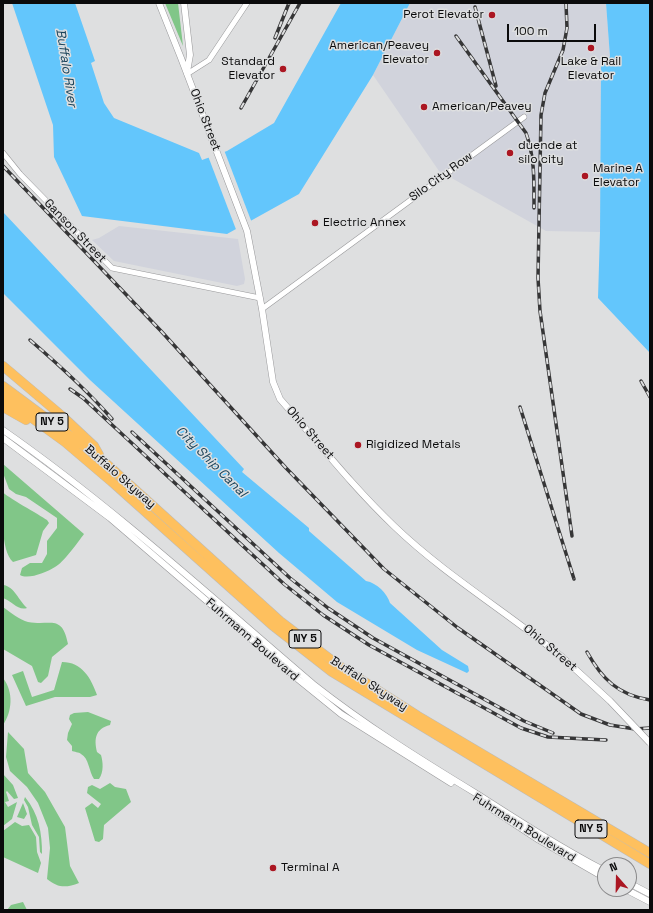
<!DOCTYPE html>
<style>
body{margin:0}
#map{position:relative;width:653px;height:913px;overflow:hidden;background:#dedfe0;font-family:"Space Grotesk",sans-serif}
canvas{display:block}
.frame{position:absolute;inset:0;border:4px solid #0b0b0c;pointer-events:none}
.north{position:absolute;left:597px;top:857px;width:40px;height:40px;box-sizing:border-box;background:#dedfe0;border:1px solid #8a8a8b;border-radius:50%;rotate:340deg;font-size:11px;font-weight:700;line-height:16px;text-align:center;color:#0b0b0c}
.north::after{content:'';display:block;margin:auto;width:14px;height:18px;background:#ab1622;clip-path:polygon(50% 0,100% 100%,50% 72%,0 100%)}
.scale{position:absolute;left:507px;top:24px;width:89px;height:18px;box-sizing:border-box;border:2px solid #0b0b0c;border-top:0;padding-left:5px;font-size:12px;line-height:14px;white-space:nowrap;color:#0b0b0c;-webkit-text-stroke:3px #dedfe0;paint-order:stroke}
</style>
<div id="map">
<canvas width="653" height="913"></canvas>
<div class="frame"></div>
<div class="north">N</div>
<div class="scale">100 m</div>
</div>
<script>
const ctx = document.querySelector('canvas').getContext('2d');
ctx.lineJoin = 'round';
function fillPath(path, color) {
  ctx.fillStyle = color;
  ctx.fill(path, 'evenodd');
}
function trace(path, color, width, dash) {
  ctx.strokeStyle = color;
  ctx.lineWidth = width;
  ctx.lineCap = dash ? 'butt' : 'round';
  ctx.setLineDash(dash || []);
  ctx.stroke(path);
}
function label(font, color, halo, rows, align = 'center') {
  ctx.font = font + ' "Space Grotesk",sans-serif';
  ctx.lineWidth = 3;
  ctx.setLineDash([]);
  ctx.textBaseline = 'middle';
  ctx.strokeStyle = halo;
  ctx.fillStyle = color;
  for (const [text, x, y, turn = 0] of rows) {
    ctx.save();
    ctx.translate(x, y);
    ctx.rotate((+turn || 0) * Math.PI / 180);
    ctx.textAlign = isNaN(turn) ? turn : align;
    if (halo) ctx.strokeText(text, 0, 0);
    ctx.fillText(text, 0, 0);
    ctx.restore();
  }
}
fillPath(new Path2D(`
 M410 3H606L610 57 601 65 600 232 546 231 439 171 373 75Z
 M119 226 238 239 245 279 244 284 237 286 114 261 92 240 99 238Z`), '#d1d3dc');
fillPath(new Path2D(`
 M165 3H178L183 46Z
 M3 464 84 534C78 542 63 563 55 567 47 572 28 580 20 575L22 568 30 563H42L47 554V541L57 528V518L26 497 16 494 9 489 3 473Z
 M3 492C5 496 40 515 47 520L49 523 43 531 36 555 13 562C0 550 3 511 3 492Z
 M3 585C14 586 19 601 27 608 18 611 12 601 3 598Z
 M3 607C10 612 20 620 28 622 51 626 62 614 68 644L52 657 48 676 41 683 38 682 32 666 3 649Z
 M62 662C82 662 91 678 97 695L90 697H55L26 706 12 675 23 671 32 697 54 690Z
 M3 678C14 692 12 712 3 725Z
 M88 712 111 721 110 725C95 729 94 739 97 752L101 755C103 762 104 772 99 779H94C89 772 89 758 81 754 79 752 74 752 72 751V746L67 740 68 733 72 724 69 719 70 715 74 713Z
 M8 732 24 749 28 773 45 792 65 827 70 866 79 883C66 888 58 888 47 879L50 848 48 828 38 803 27 787 10 771 6 757Z
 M3 774 13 785 18 798 14 799 7 791 6 792 9 801 5 802 8 807 17 802 12 819 3 826Z
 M110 783 115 787 126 789 131 802 104 825 103 839 99 842 95 841 85 808 92 803 98 808 101 804 87 793 88 787 92 785 100 789Z
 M25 797C39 814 42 833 42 854L40 852 39 837 32 825 28 807 24 800Z
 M23 803 27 814 24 819 17 817Z
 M15 822 22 826 29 825 36 837 37 852 41 863 38 873 3 857V831Z
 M23 902 27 910H7L11 905Z`), '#81c688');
fillPath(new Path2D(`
 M12 3H75L95 61 91 63 104 103 114 118 199 153 202 160 227 151 274 123 341 3H410L373 75 299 194 227 234 82 216 54 157 53 125Z
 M606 3H650V353L598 298 600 232 601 65 610 57Z
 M3 212 244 469 242 472 309 528V531L366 581C377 583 387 593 390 603L442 650 468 666 469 671 467 673 417 650 337 602 279 553 90 380 3 293Z`), '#63c6fc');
fillPath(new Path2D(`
 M224 150 252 223 237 232 208 156Z`), '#dedfe0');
const minor = new Path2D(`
 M187 74 209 60 247 3
 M3 153 20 174 112 268 260 298
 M262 309 524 117`);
const tertiary = new Path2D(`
 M159 3 181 58 247 231 262 309 273 382 280 399C317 441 353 487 394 526 445 575 507 612 562 657
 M184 3 190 55 187 72
 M3 430C113 507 211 597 313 684 365 725 421 760 477 794 519 821 561 848 605 871
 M3 438 110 518 299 680 341 714 451 783
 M481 802 539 840 605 878
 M629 883 650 894
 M625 889 650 902`);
const motorway = new Path2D(`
 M3 366 62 416 94 446 99 455
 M3 386 100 458 280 621 338 665 418 716 650 853
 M3 397 65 442 112 482 272 625 332 672 650 864
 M3 407 26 420`);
trace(minor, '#98989a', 6);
trace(tertiary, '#98989a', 7);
trace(motorway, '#bbb', 10);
trace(minor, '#fff', 5);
trace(tertiary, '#fff', 6);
trace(motorway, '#fec05e', 9);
const rail = new Path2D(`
 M566 3 567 28 563 50 545 93 541 115 538 278 540 311 572 536
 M475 7 496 86
 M456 36 526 133C535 158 534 182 534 208
 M275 38 289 3
 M241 108 300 3
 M3 166 161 331 286 468 384 569 458 628 581 714 610 725 635 729 650 728
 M30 340C59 365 87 390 112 419
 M641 381 650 397
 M70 389 83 398 284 584 323 615 369 645 521 728 548 737 606 740
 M520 407 574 579
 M132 432 290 578 328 608 373 638 524 721 553 733
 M587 652C602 679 618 695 650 700`);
trace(rail, '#363637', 3.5);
trace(rail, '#dedfe0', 2, [6]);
const tertiaryBridge = new Path2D(`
 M562 657 610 701 650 743`);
trace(tertiaryBridge, '#98989a', 7, []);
trace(tertiaryBridge, '#fff', 6);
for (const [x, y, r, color] of [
 [492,15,4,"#ab1622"],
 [591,48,4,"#ab1622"],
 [437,53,4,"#ab1622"],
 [283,69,4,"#ab1622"],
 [424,107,4,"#ab1622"],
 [510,153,4,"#ab1622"],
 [585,176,4,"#ab1622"],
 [315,223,4,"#ab1622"],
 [358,445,4,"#ab1622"],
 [273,868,4,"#ab1622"]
]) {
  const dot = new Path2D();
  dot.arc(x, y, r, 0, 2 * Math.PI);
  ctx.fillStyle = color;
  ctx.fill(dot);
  trace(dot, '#dedfe0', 1.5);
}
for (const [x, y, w] of [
 [52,422,32],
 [305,639,32],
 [591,829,32]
]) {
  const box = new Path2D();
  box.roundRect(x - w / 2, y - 9, w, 18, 3);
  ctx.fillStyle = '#dedfe0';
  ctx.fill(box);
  trace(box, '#0b0b0c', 1);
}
label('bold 11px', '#0b0b0c', null, [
 ["NY 5",52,422],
 ["NY 5",305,639],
 ["NY 5",591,829]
]);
label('12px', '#0b0b0c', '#dedfe0', [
 ["Perot Elevator",484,15,"right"],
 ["American/Peavey",429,46,"right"],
 ["Elevator",429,60,"right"],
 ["Standard",275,62,"right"],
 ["Elevator",275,76,"right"],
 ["Lake & Rail",591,62,"center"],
 ["Elevator",591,76,"center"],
 ["American/Peavey",432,107],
 ["duende at",518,146],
 ["silo city",518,160],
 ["Marine A",593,169],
 ["Elevator",593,183],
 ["Electric Annex",323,223],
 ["Rigidized Metals",366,445],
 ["Terminal A",281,868]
], 'left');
label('12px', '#0b0b0c', '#dedfe0', [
 ["Ohio Street",205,120,69],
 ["Silo City Row",441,177,-36],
 ["Ganson Street",75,231,46],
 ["Ohio Street",310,433,49],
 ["Buffalo Skyway",120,477,41],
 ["Fuhrmann Boulevard",252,640,41],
 ["Ohio Street",550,648,40],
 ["Buffalo Skyway",369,684,33],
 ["Fuhrmann Boulevard",524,828,32]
]);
label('italic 13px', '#1a445a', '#dedfe0', [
 ["Buffalo River",66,68,81],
 ["City Ship Canal",211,462,45]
]);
</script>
